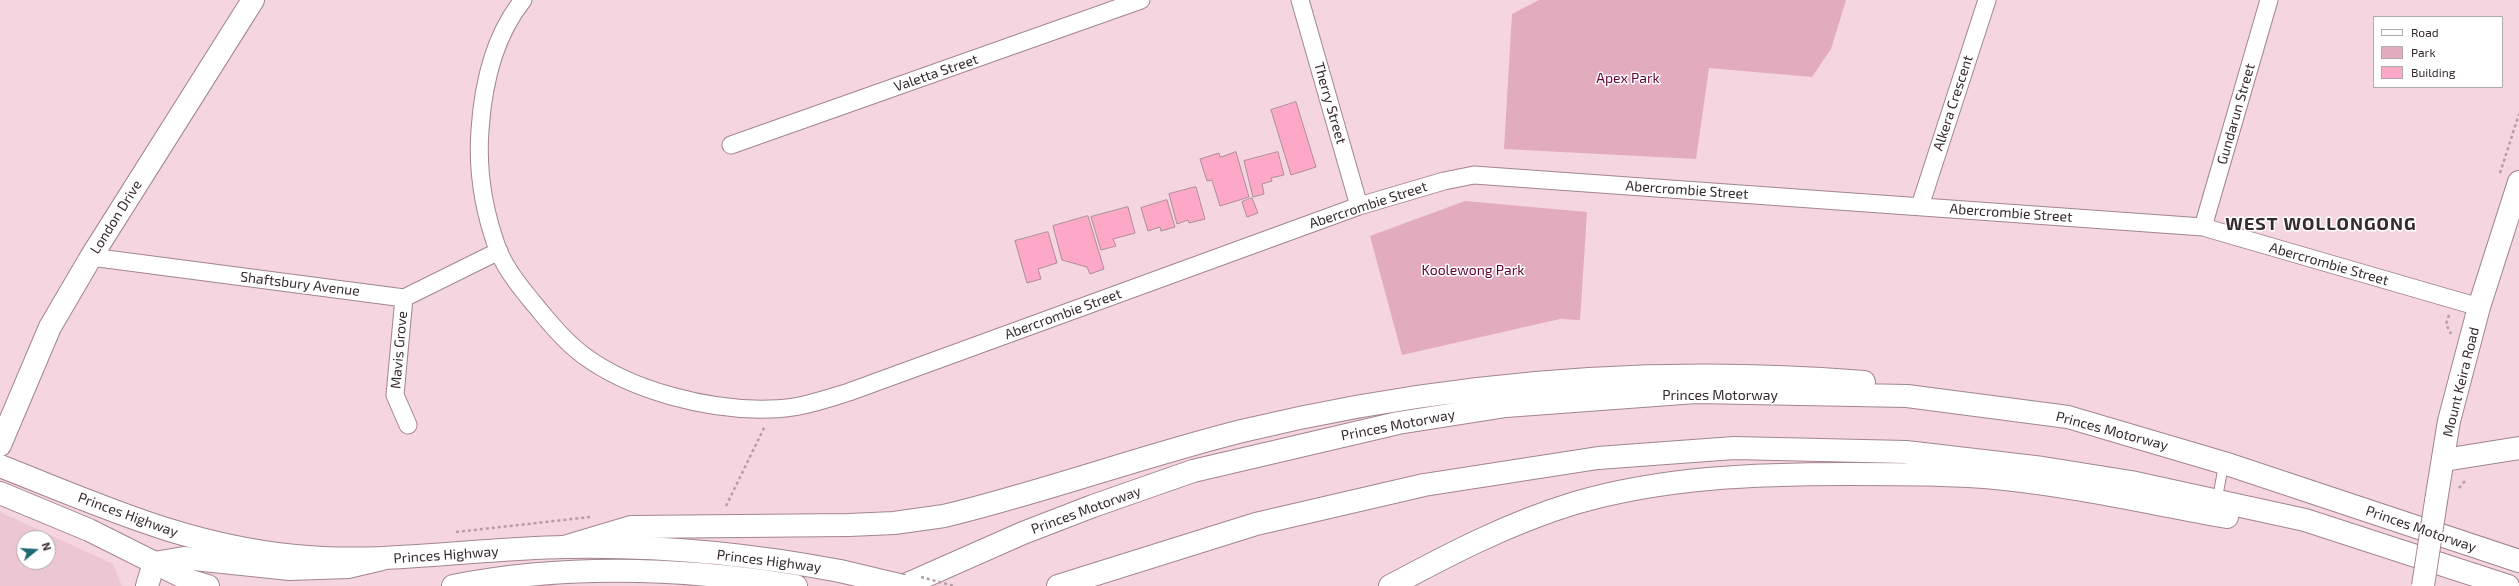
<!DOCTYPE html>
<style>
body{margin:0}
#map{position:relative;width:2519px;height:586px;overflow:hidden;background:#f5d5e0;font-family:"Exo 2",sans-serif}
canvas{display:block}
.legend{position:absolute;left:2373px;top:16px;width:130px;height:72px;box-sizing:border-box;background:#fff;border:1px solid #afaaab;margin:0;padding:5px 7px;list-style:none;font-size:12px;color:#362a2e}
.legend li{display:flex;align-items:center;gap:8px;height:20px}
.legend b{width:20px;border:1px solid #afaaab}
.north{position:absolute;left:16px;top:530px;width:40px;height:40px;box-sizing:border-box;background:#fff;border:1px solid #afaaab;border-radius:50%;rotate:72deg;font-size:11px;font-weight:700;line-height:16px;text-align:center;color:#362a2e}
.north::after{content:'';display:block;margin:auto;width:14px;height:18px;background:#1e6972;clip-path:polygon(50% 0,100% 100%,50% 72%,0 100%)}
</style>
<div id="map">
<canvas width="2519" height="586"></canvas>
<ul class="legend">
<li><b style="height:5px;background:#fff"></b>Road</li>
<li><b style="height:11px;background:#e3abbe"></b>Park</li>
<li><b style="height:11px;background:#fca8c6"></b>Building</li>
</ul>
<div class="north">N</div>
</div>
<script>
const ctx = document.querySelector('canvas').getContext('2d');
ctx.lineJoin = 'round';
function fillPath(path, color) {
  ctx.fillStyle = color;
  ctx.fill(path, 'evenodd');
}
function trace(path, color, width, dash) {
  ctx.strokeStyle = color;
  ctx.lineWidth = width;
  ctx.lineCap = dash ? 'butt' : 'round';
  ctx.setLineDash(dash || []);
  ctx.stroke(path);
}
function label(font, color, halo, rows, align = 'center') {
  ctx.font = font + ' "Exo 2",sans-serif';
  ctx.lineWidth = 3;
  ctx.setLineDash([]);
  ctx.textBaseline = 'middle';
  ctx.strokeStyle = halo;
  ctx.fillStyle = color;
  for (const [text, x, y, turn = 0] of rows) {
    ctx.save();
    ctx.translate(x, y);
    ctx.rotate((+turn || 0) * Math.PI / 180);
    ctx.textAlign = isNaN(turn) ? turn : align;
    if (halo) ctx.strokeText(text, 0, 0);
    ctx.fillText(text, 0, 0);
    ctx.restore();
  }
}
fillPath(new Path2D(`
 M0 512 113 564 122 586H0ZM24 538H48V562H24Z`), '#ecc6d2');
fillPath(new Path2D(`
 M1539 0H1846L1831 49 1812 77 1709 68 1696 159 1504 149 1512 14Z
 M1465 201 1587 212 1580 320 1560 319 1402 355 1370 236Z`), '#e3abbe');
const building = new Path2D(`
 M1296 102 1316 167 1291 175 1271 110Z
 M1236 152 1249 197 1220 206 1212 180 1207 181 1200 159 1219 153 1220 157Z
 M1278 152 1284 175 1271 178 1272 181 1262 184 1264 194 1253 197 1244 161Z
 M1196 187 1205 219 1189 223 1188 220 1177 224 1169 194Z
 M1252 198 1258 213 1247 217 1242 202Z
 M1167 200 1175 227 1161 231 1160 227 1148 231 1141 208Z
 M1128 207 1135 233 1113 239 1116 246 1101 250 1091 217Z
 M1088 216 1104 269 1090 274 1087 267 1062 260 1053 226Z
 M1048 232 1057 263 1038 269 1041 279 1027 283 1015 241Z`);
fillPath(building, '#fca8c6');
trace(building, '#ab8e97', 1);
const lane = new Path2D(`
 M2217 500 2224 463`);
const street = new Path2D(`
 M523 0C494 36 483 85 480 130 477 170 484 212 498 250 507 272 525 293 540 311 553 327 567 343 583 355 631 391 710 411 770 409 797 409 823 400 849 392L1359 206 1444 181 1474 175 2203 227 2479 307
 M1300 0 1359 206
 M731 145 1141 0
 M1920 206 1987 0
 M2203 227 2269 0
 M91 257 404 298 499 251
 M404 298 395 395 408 425`);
const secondary = new Path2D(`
 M0 445 50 327 91 257 253 0
 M2444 460 2519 448
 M2436 501 2449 421 2479 307 2519 182`);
const primary = new Path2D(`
 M0 466C102 506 185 545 295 556 386 565 475 548 566 547 657 545 750 554 840 571
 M0 493 89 530 191 581 208 586
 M453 586C565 564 684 568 796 586`);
const highway = new Path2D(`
 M564 547 631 527 849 525 894 523 944 516C1044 492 1142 456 1242 431 1446 382 1655 365 1864 382
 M147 586 154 563 184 558 290 569 348 567 382 559
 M903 586 1023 533 1093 506 1193 471 1398 423 1506 406 1696 392 1907 396 2068 417 2224 463 2519 561
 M1058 586 1256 524 1424 485 1598 458 1734 448 1906 452 2043 468 2131 482 2305 520 2508 586
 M1390 586C1450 554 1509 523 1575 503 1664 477 1758 474 1849 474 1901 474 1954 474 2005 479 2080 487 2153 504 2227 517`);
trace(lane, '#a2858f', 11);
trace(street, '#a2858f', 19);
trace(secondary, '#a2858f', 24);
trace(primary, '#a2858f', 24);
trace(highway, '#a2858f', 24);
trace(new Path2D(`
 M2500 173 2519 114
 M2449 315 2446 324 2451 334
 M2459 488 2465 481
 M726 506 765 426
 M456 532 590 517`), '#b69da5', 2.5, [3, 3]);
trace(lane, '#fff', 9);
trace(street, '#fff', 17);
trace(secondary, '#fff', 22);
trace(primary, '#fff', 22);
trace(highway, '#fff', 22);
const secondaryBridge = new Path2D(`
 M2423 586 2436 501`);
const primaryBridge = new Path2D(`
 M840 571 903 586`);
trace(secondaryBridge, '#a2858f', 24, []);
trace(primaryBridge, '#a2858f', 24, []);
trace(new Path2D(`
 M921 577 954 586`), '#b69da5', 2.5, [3, 3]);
trace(secondaryBridge, '#fff', 22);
trace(primaryBridge, '#fff', 22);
label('14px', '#362a2e', '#fff', [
 ["Valetta Street",936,73,-19],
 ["Therry Street",1330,103,74],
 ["Alkera Crescent",1953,103,-72],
 ["Gundarun Street",2236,114,-74],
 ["Abercrombie Street",1687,190,4],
 ["Abercrombie Street",1368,205,-18],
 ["Abercrombie Street",2011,213,4],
 ["London Drive",116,217,-58],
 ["Abercrombie Street",2329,264,16],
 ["Shaftsbury Avenue",300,284,7],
 ["Abercrombie Street",1063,314,-20],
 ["Mavis Grove",399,350,-85],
 ["Mount Keira Road",2461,382,-76],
 ["Princes Motorway",1720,395],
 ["Princes Motorway",1398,425,-11],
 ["Princes Motorway",2112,431,15],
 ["Princes Motorway",1086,510,-20],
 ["Princes Highway",128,515,20],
 ["Princes Motorway",2421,529,19],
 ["Princes Highway",446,555,-4],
 ["Princes Highway",769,561,7]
]);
label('14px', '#640037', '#fff', [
 ["Apex Park",1628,78],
 ["Koolewong Park",1473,270]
]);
ctx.letterSpacing = '1px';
label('bold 18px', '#362a2e', '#fff', [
 ["WEST WOLLONGONG",2321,224]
]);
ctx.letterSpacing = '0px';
</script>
